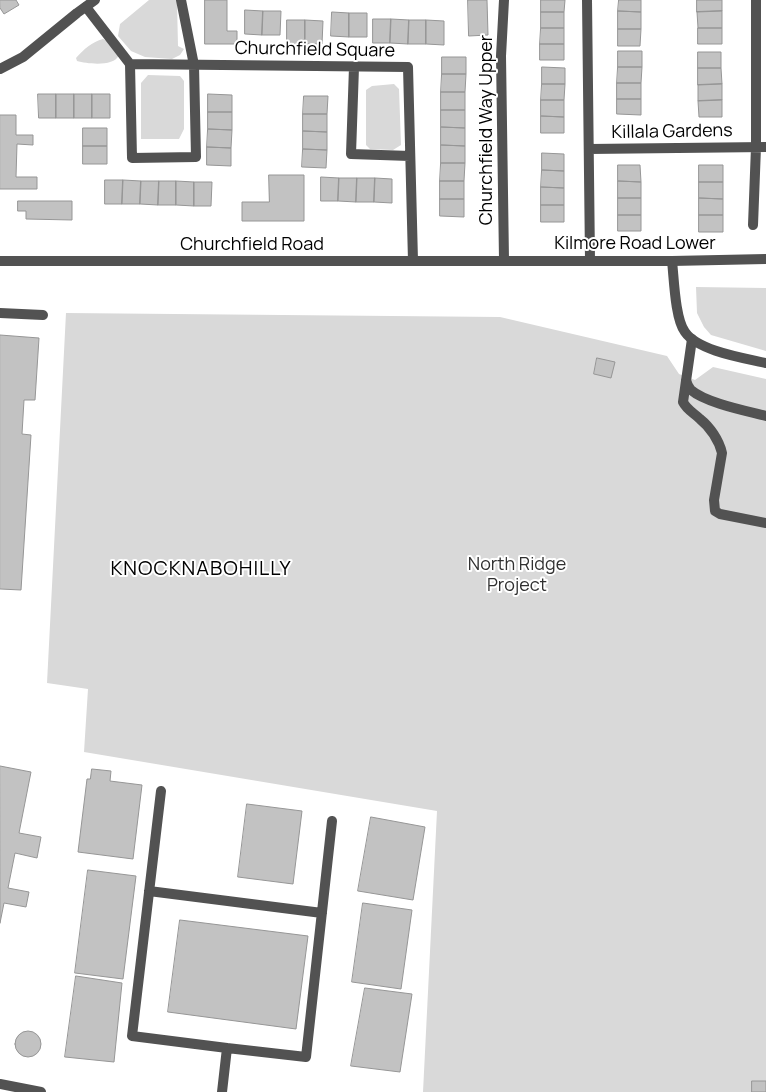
<!DOCTYPE html>
<style>
body{margin:0}
canvas{display:block;background:#fff}
</style>
<canvas width="766" height="1092"></canvas>
<script>
const ctx = document.querySelector('canvas').getContext('2d');
ctx.lineJoin = 'round';
function fillPath(path, color) {
  ctx.fillStyle = color;
  ctx.fill(path, 'evenodd');
}
function trace(path, color, width, dash) {
  ctx.strokeStyle = color;
  ctx.lineWidth = width;
  ctx.lineCap = dash ? 'butt' : 'round';
  ctx.setLineDash(dash || []);
  ctx.stroke(path);
}
function label(font, color, halo, rows, align = 'center') {
  ctx.font = font + ' Manrope,sans-serif';
  ctx.lineWidth = 4;
  ctx.setLineDash([]);
  ctx.textBaseline = 'middle';
  ctx.strokeStyle = halo;
  ctx.fillStyle = color;
  for (const [text, x, y, turn = 0] of rows) {
    ctx.save();
    ctx.translate(x, y);
    ctx.rotate((+turn || 0) * Math.PI / 180);
    ctx.textAlign = isNaN(turn) ? turn : align;
    if (halo) ctx.strokeText(text, 0, 0);
    ctx.fillText(text, 0, 0);
    ctx.restore();
  }
}
fillPath(new Path2D(`
 M149 0H181L177 3 178 46 184 49 180 55 172 59 145 57 131 51 118 36 120 24Z
 M103 39 111 43 119 55C114 67 88 64 77 61L76 58C84 49 92 42 103 39Z
 M148 75 180 76 184 81V129L179 139H141V83Z
 M394 84 399 89 401 145 393 150 370 149 366 145V90L372 86Z
 M696 287 766 288V351L711 335 704 327 697 313Z
 M66 313 500 317 667 356 679 374 695 380 713 367 766 379V1092H423L437 811 84 752 88 689 47 683Z`), '#d9d9d9');
const building = new Path2D(`
 M0 0H16L19 5 4 14 0 8Z
 M205 0H227V31H237V44H205Z
 M468 0H487L488 35 469 36Z
 M541 0H565L564 12H541Z
 M619 0H641V12L618 11Z
 M697 0H722V11L697 12Z
 M245 10 263 11 262 35 245 34Z
 M263 11H281L280 35H262Z
 M618 11 641 12V29H618Z
 M722 11V28H698L697 12Z
 M332 12 349 13V37L331 36Z
 M541 12H564V28H541Z
 M349 13H367V37H349Z
 M373 19H391L390 43H373Z
 M391 19 409 20 408 44 390 43Z
 M287 20H305V44H287Z
 M305 20 323 21 322 44H305Z
 M409 20H426V44H408Z
 M426 20 444 21V45L426 44Z
 M541 28H564V44H540Z
 M698 28H722V44H698Z
 M618 29H641L640 46H618Z
 M540 44H564V60H540Z
 M618 51H642V67H618Z
 M698 52H721V68H698Z
 M442 57H466V74H442Z
 M542 67 565 68V84H542Z
 M618 67H642L641 83H617Z
 M698 68H721L722 84 698 85Z
 M442 74H466L465 92H441Z
 M617 83H641V99H617Z
 M542 84H565L564 100H541Z
 M722 84V100L698 101V85Z
 M441 92H465V110H441Z
 M38 94H56V118H39Z
 M56 94H74V118H56Z
 M74 94H92V118H74Z
 M92 94H110V118H92Z
 M208 94 232 95V112H208Z
 M304 96H328L327 114H303Z
 M617 99H641V115L617 114Z
 M541 100H564V117L541 116Z
 M722 100V117H699L698 101Z
 M441 110H465V128L441 127Z
 M208 112H232V130L208 129Z
 M303 114H327V132L303 131Z
 M0 115H16V135H33V145L17 144 16 177H37V189H0Z
 M541 116 564 117V133H541Z
 M441 127 465 128V146L441 145Z
 M83 128H107V146H83Z
 M208 129 232 130 231 148 207 147Z
 M303 131 327 132V150L303 149Z
 M441 145 465 146V163H441Z
 M83 146H107V164H83Z
 M207 147 231 148V166L207 165Z
 M303 149 327 150 326 168 302 167Z
 M542 153 564 154V171L542 170Z
 M441 163H465L464 181H440Z
 M618 165H640L641 182 618 181Z
 M699 165H723V182H699Z
 M542 170 564 171V188L541 187Z
 M269 175H304V221H242V202H269Z
 M321 177 339 178 338 201H321Z
 M339 178H357L356 202 338 201Z
 M357 178H375L374 202H356Z
 M375 178 392 179V203L374 202Z
 M105 180H123L122 204H105Z
 M123 180 141 181 140 204H122Z
 M141 181H159L158 205 140 204Z
 M159 181H176V205H158Z
 M176 181 194 182V206L176 205Z
 M440 181H464V199H440Z
 M618 181 641 182V198H618Z
 M194 182H212L211 206H194Z
 M699 182H723V199L699 198Z
 M541 187 564 188V205H541Z
 M618 198H641V215H618Z
 M699 198 723 199V215H699Z
 M440 199H464V217L440 216Z
 M18 201H72V220L26 219V211H18Z
 M541 205H564V222H541Z
 M618 215H641V231H618Z
 M699 215H723V232H699Z
 M0 335 39 338 35 400H24L22 434 31 435 21 590 0 589Z
 M597 358 615 362 611 378 594 374Z
 M0 766 31 772 19 833 41 837 37 858 15 853 8 888 29 892 26 907 4 903 0 923Z
 M92 769 111 771 110 781 142 785 133 859 78 852 87 779H90Z
 M247 804 302 811 293 884 238 877Z
 M371 817 425 827 413 900 358 891Z
 M88 870 136 876 123 979 75 973Z
 M363 903 412 910 401 989 352 982Z
 M180 920 308 936 296 1029 168 1012Z
 M76 976 122 983 114 1062 65 1057Z
 M365 988 412 994 400 1072 351 1066Z
 M15 1044a13 13 0 1 1 26 0a13 13 0 1 1-26 0Z
 M752 1081H766V1092H752Z`);
fillPath(building, '#c2c2c2');
trace(building, '#969696', 1);
trace(new Path2D(`
 M0 313 43 315
 M692 339 683 402C687 410 694 413 700 419 710 427 719 440 722 453L714 500 715 511 720 514 766 523
 M686 380C687 384 688 387 691 390 706 403 747 411 766 416
 M161 791 132 1036 227 1048
 M149 891 322 913
 M222 1092 227 1048 306 1057 332 821`), '#525252', 10);
trace(new Path2D(`
 M587 0 590 260
 M86 7 130 64 408 67 413 261
 M130 64 132 158 196 157 194 65 181 0
 M354 67 351 154 410 156
 M589 149 766 147
 M753 225 756 147V0
 M504 260 501 56 504 0
 M672 261C674 278 675 319 685 332 698 351 744 358 766 363
 M0 1084 41 1092`), '#525252', 10);
trace(new Path2D(`
 M0 69 23 57 77 13 95 0
 M0 261H672L766 259`), '#525252', 10);
label('18px', '#000', '#fff', [
 ["Churchfield Square",315,50,1],
 ["Churchfield Way Upper",487,130,-90],
 ["Killala Gardens",672,132,-1],
 ["Kilmore Road Lower",635,244],
 ["Churchfield Road",252,245]
]);
label('18px', '#303030', '#fff', [
 ["North Ridge",517,565],
 ["Project",517,586]
]);
ctx.letterSpacing = '1px';
label('20px', '#000', '#fff', [
 ["KNOCKNABOHILLY",201,569]
]);
ctx.letterSpacing = '0px';
</script>
